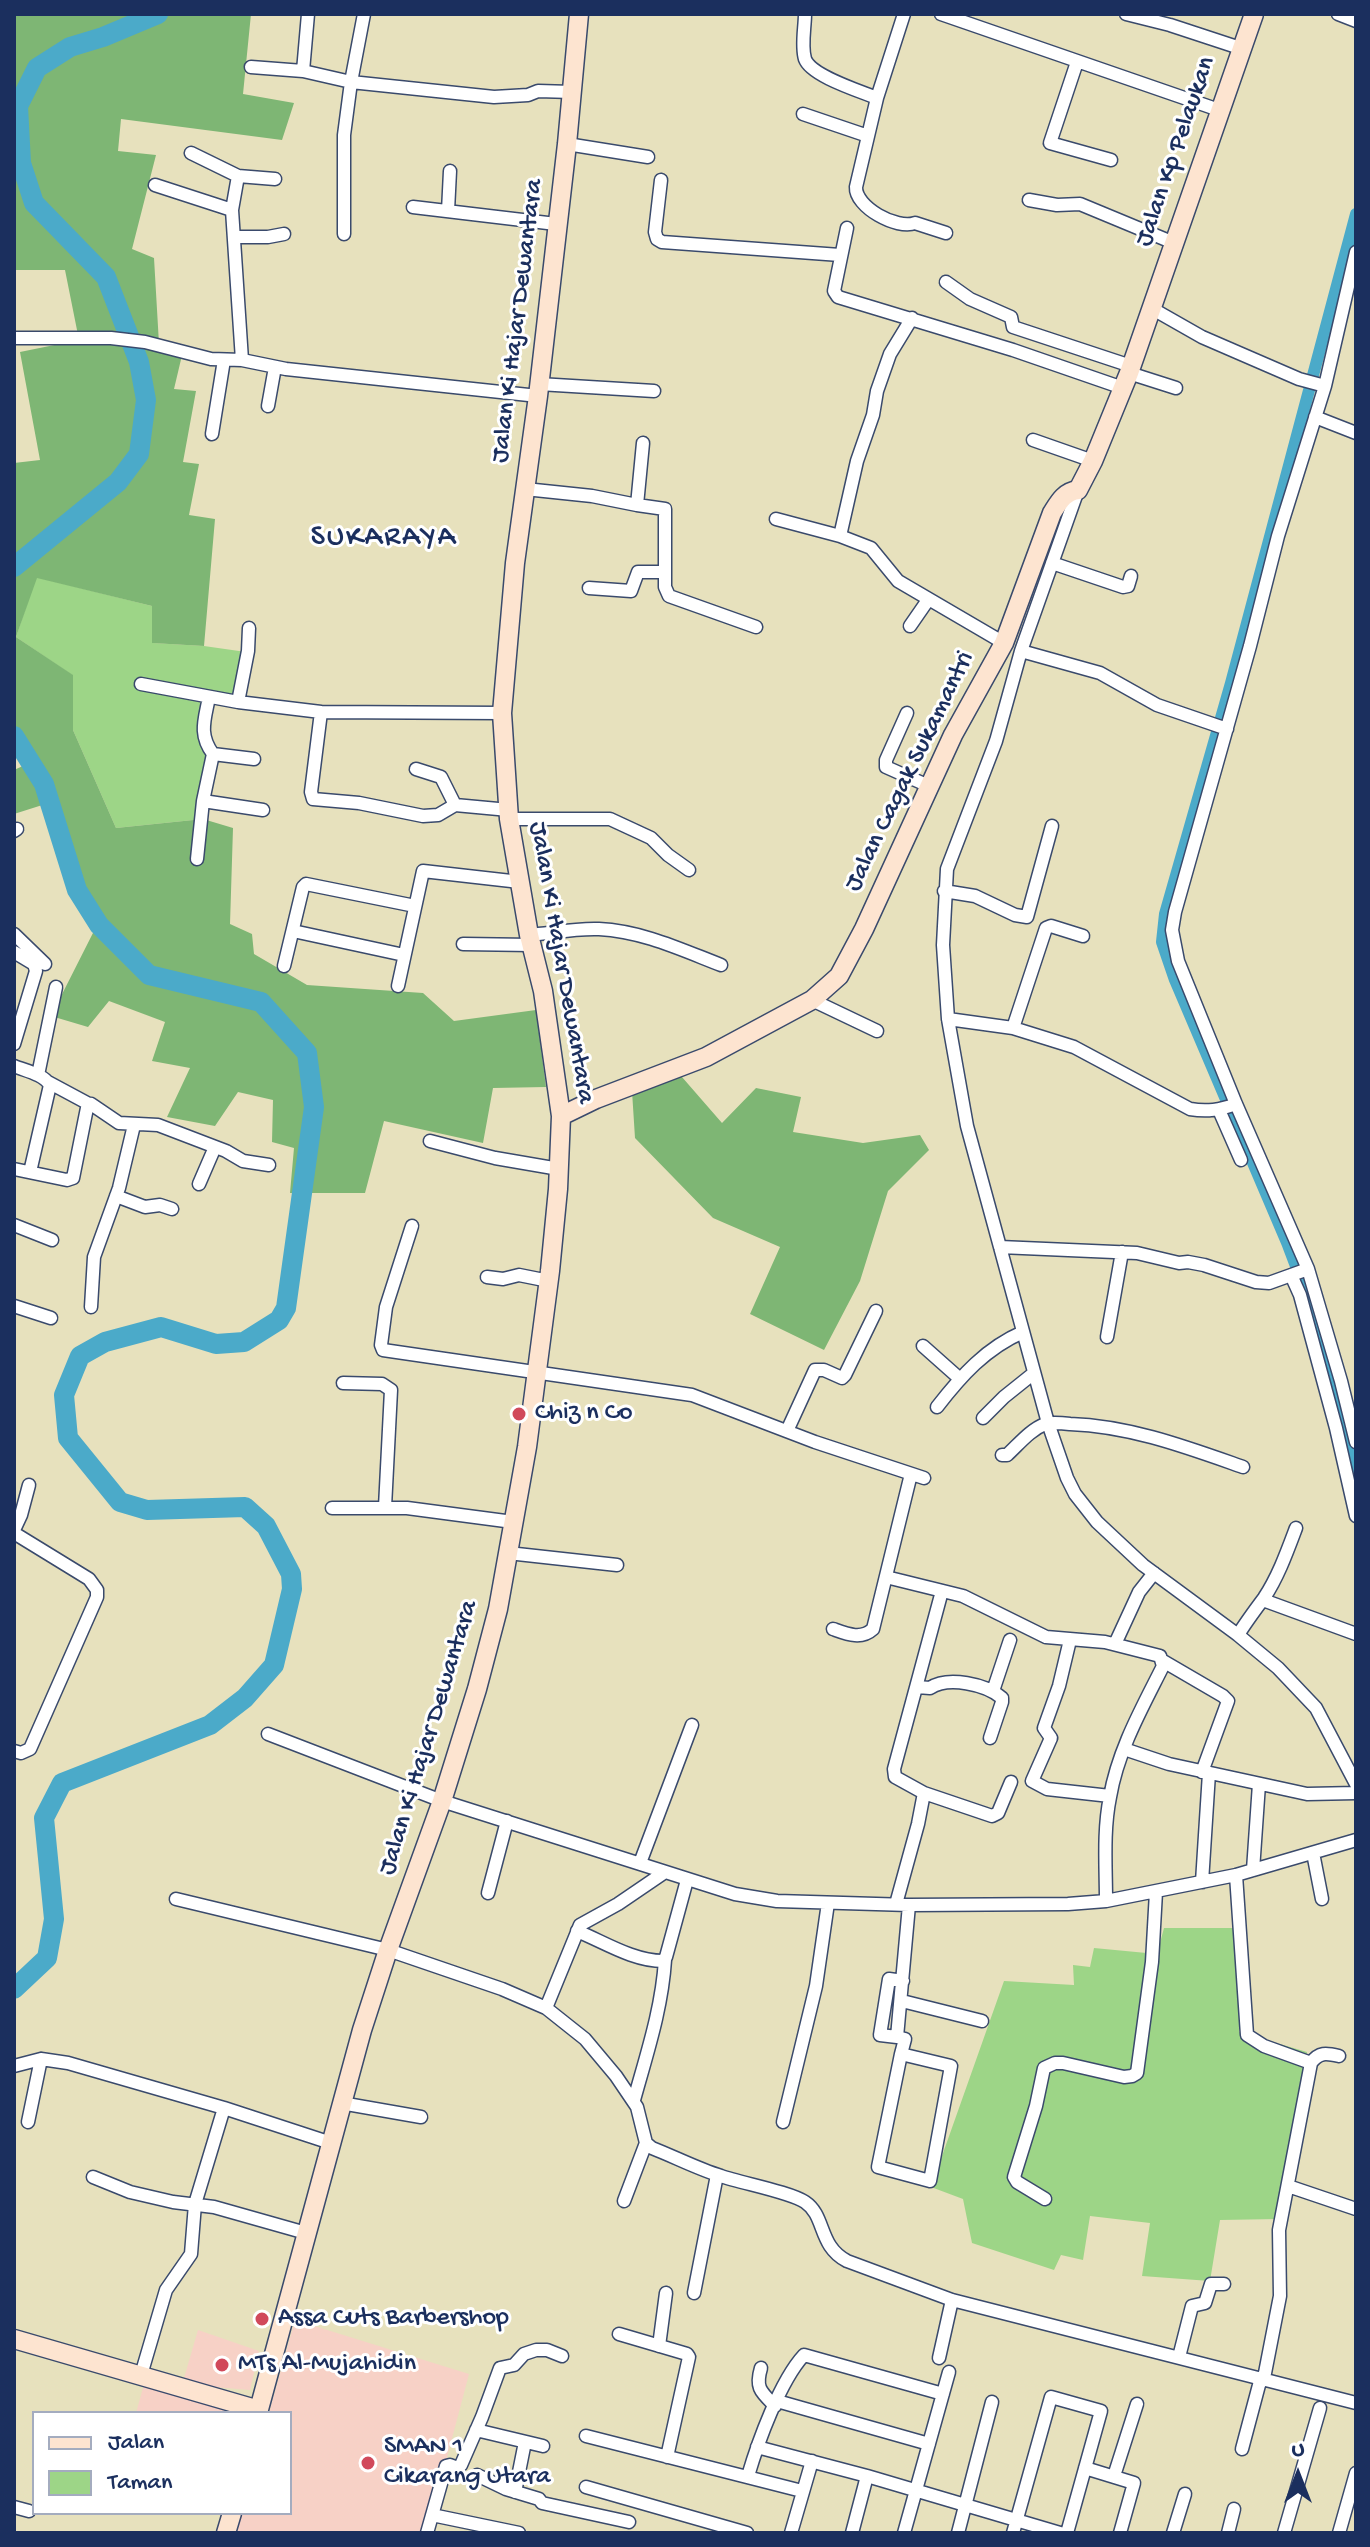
<!DOCTYPE html>
<style>
body{margin:0}
#map{position:relative;width:1370px;height:2547px;overflow:hidden;background:#e7e1bd;font-family:"Gochi Hand",sans-serif}
canvas{display:block}
.frame{position:absolute;inset:0;border:16px solid #1b2f5e;pointer-events:none}
.legend{position:absolute;left:32px;top:2411px;width:260px;height:104px;box-sizing:border-box;background:#fff;border:2px solid #a4acbf;margin:0;padding:10px 14px;list-style:none;font-size:24px;color:#1b2f5e}
.legend li{display:flex;align-items:center;gap:16px;height:40px}
.legend b{width:40px;border:2px solid #a4acbf}
.north{position:absolute;left:1258px;top:2435px;width:80px;height:80px;-webkit-text-stroke:6px #fff;paint-order:stroke;rotate:0deg;font-size:22px;font-weight:700;line-height:32px;text-align:center;color:#1b2f5e}
.north::after{content:'';display:block;margin:auto;width:28px;height:36px;background:#1b2f5e;clip-path:polygon(50% 0,100% 100%,50% 72%,0 100%)}
</style>
<div id="map">
<canvas width="1370" height="2547"></canvas>
<div class="frame"></div>
<ul class="legend">
<li><b style="height:10px;background:#fde4d0"></b>Jalan</li>
<li><b style="height:22px;background:#9dd587"></b>Taman</li>
</ul>
<div class="north">U</div>
</div>
<script>
const ctx = document.querySelector('canvas').getContext('2d');
ctx.lineJoin = 'round';
function fillPath(path, color) {
  ctx.fillStyle = color;
  ctx.fill(path, 'evenodd');
}
function trace(path, color, width, dash) {
  ctx.strokeStyle = color;
  ctx.lineWidth = width;
  ctx.lineCap = dash ? 'butt' : 'round';
  ctx.setLineDash(dash || []);
  ctx.stroke(path);
}
function label(font, color, halo, rows, align = 'center') {
  ctx.font = font + ' "Gochi Hand",sans-serif';
  ctx.lineWidth = 6;
  ctx.setLineDash([]);
  ctx.textBaseline = 'middle';
  ctx.strokeStyle = halo;
  ctx.fillStyle = color;
  for (const [text, x, y, turn = 0] of rows) {
    ctx.save();
    ctx.translate(x, y);
    ctx.rotate((+turn || 0) * Math.PI / 180);
    ctx.textAlign = isNaN(turn) ? turn : align;
    if (halo) ctx.strokeText(text, 0, 0);
    ctx.fillText(text, 0, 0);
    ctx.restore();
  }
}
fillPath(new Path2D(`
 M295 2320 469 2374 427 2533H235L240 2513H290V2413H269Z
 M198 2330 259 2351 250 2390 214 2387 184 2378Z
 M144 2384 243 2413H136Z`), '#f7d1c6');
fillPath(new Path2D(`
 M36 577 152 606 153 643 204 646 246 652 239 697 214 695 203 819 116 828 73 730 72 675 16 637Z
 M1164 1928H1239V2032L1307 2052 1279 2219 1220 2220 1210 2281 1142 2276 1150 2223 1090 2216 1083 2260 1061 2255 1054 2270 972 2243 963 2199 931 2187 1004 1981 1074 1985 1073 1965 1090 1967 1094 1948 1157 1954Z`), '#9dd587');
fillPath(new Path2D(`
 M14 14H251L243 94 294 103 282 140 121 119 118 151 156 155 132 249 154 258 159 344 183 351 174 389 196 391 183 462 199 464 189 515 215 519 204 646 152 643V606L37 578 16 637 73 675V730L116 828 203 819 233 828 230 924 252 934 254 954 307 985 423 993 454 1021 536 1010 546 1087 493 1088 483 1143 384 1121 365 1193H290L294 1148 272 1142 273 1100 238 1092 215 1126 167 1117 190 1068 152 1061 165 1022 109 1001 88 1027 51 1016 94 931 59 842 55 801 14 814V770L36 760 14 729V463L40 460 20 352 79 340 65 270H14Z
 M675 1069 722 1123 756 1088 801 1097 793 1132 863 1143 920 1135 929 1150 888 1191 860 1281 824 1350 750 1314 780 1247 713 1218 635 1138 632 1091Z`), '#7eb674');
trace(new Path2D(`
 M1356 214 1231 683 1165 914 1162 942 1175 980 1288 1245 1310 1303 1356 1477`), '#4baac9', 12);
trace(new Path2D(`
 M14 567 118 482 139 454 146 400 139 362 106 277 34 203 21 163 18 106 37 68 70 47 103 37 158 14
 M14 736 44 784 77 890 99 925 149 975 261 1002 307 1053 314 1107 286 1308 279 1320 244 1342 216 1344 161 1327 105 1342 80 1356 64 1395 68 1438 120 1502 147 1510 245 1507 266 1526 291 1574 292 1589 274 1665 245 1698 210 1725 62 1783 44 1818 54 1919 47 1958 14 1989`), '#4baac9', 20);
const street = new Path2D(`
 M805 14C805 27 801 46 805 59 811 76 860 91 877 98L856 187C855 207 897 230 915 223L946 233
 M941 14 1219 110
 M1126 14 1170 25 1240 48
 M1338 14 1356 21
 M1077 62 1050 143 1111 160
 M251 67 303 71 351 82 494 97 528 95 538 91 572 92
 M303 71 308 14
 M877 98 904 14
 M803 114 868 136
 M567 144 648 157
 M191 153 238 176 232 210
 M238 176 275 179
 M661 180 655 232 657 239 662 242 840 255
 M155 185 232 210 242 360 286 369 538 396
 M1029 200 1057 205 1080 204 1174 243
 M413 207 556 224
 M448 211 450 171
 M847 228 834 291 838 297 1013 350 1123 388
 M344 234V135L351 82 364 14
 M234 237H268L284 234
 M1356 252 1325 386 1278 536 1250 646 1175 912 1172 930 1178 961 1236 1104 1308 1269 1341 1381 1356 1442
 M946 282 970 299 1011 317 1013 327 1131 366
 M1151 308 1202 337 1299 379 1325 386
 M14 338H111L145 342 211 359 242 360
 M1129 373 1176 388
 M539 384 654 391
 M268 406 275 367
 M1315 417 1356 433
 M212 434 224 360
 M1033 440 1093 461
 M525 489 592 496 637 505 643 443
 M1078 490 1021 651 996 741 947 869 943 945 948 1019 967 1126 1048 1423 1067 1478 1075 1494 1097 1522 1143 1565 1238 1635 1278 1668 1316 1708 1356 1784
 M637 505 665 509V587L669 596 756 627
 M776 519 840 536 871 548 898 581 1004 643
 M840 536 857 461 873 415 877 391 890 354 912 318
 M1052 563 1123 587 1128 586 1131 576
 M589 588 631 591 638 572H665
 M910 626 928 600
 M1021 651 1100 673 1157 705 1227 729
 M141 684 238 702 321 712 502 713
 M209 697C205 719 198 734 213 754L203 801 263 810
 M238 702 248 651 249 628
 M321 712 311 792 313 799 359 803 423 816 438 815 455 805 509 810
 M907 713 886 760V767L931 787
 M213 754 254 759
 M416 769 441 777 455 805
 M509 819H610L651 838 668 855 689 870
 M14 831 17 829
 M197 859 203 801
 M944 891 975 896 1015 915 1027 917 1052 826
 M293 931 404 955
 M14 934 45 964
 M529 935C552 933 576 928 599 929 642 931 682 950 721 965
 M463 944 532 945
 M14 952 34 964 36 971 14 1044
 M284 966 303 887 306 884 415 906
 M398 986 423 871 520 882
 M812 1000 877 1031
 M948 1019 1013 1028 1074 1047 1190 1109C1207 1112 1220 1110 1236 1104
 M1013 1028 1046 928 1051 926 1083 936
 M14 1066C26 1071 43 1074 50 1085L30 1172
 M38 1075 56 987
 M48 1082 89 1104
 M1219 1110 1241 1160
 M430 1141 495 1158 559 1169
 M14 1169 67 1180 73 1178 87 1108 91 1104 119 1123 158 1125 226 1151 243 1161 269 1165
 M199 1184 215 1147
 M116 1196 145 1207 160 1205 172 1209
 M14 1225 52 1240
 M412 1226 386 1307 381 1345 383 1350 692 1395 815 1442 924 1478
 M1000 1247 1137 1253 1179 1263 1188 1262 1204 1265 1256 1282 1269 1283 1308 1269
 M1291 1275 1300 1295 1336 1428 1356 1516
 M487 1277 503 1279 519 1275 549 1281
 M14 1306 51 1318
 M91 1307 94 1257 119 1188 134 1125
 M1107 1337 1122 1252
 M923 1346 959 1378
 M343 1383 382 1384 391 1390 385 1507
 M937 1407C961 1376 986 1348 1023 1332
 M983 1418 1004 1397 1034 1373
 M787 1431 815 1370H824L842 1378 845 1375 876 1311
 M1002 1455H1007C1019 1444 1030 1430 1045 1424 1052 1422 1062 1423 1070 1424 1130 1426 1186 1447 1243 1467
 M332 1508H407L513 1522
 M14 1530 21 1515 29 1485
 M14 1533 89 1579 97 1590V1597L30 1749 21 1753 14 1751
 M508 1553 617 1565
 M886 1577 963 1596 1046 1637 1105 1642 1160 1656 1163 1666C1142 1708 1118 1750 1110 1797 1103 1831 1106 1867 1106 1901
 M942 1591 894 1769 895 1777 924 1793 992 1816 998 1813 1011 1782
 M1263 1600 1356 1634
 M833 1629C847 1634 861 1640 873 1629L911 1474
 M1238 1635C1246 1622 1255 1610 1264 1598 1278 1577 1287 1552 1296 1528
 M1070 1640 1059 1686 1044 1728 1051 1738 1032 1781 1047 1789 1110 1796
 M1115 1644 1139 1592 1154 1573
 M1163 1661 1223 1696 1228 1701 1202 1772
 M917 1687 930 1688C948 1676 986 1684 1002 1698V1702L990 1738
 M993 1691 1010 1640
 M268 1734 442 1801 735 1894 777 1901 909 1905 1068 1904 1106 1901 1236 1875 1356 1840
 M1124 1749 1169 1764 1307 1794 1356 1793
 M1313 1853 1322 1899
 M640 1863 692 1725
 M1253 1870 1259 1784
 M1236 1875 1247 2035 1264 2046 1311 2063
 M1202 1882 1209 1773
 M488 1893 507 1821
 M176 1899 388 1950 502 1989 546 2008 585 2039 616 2076 637 2107 646 2143 652 2148C675 2157 698 2169 721 2176 741 2183 790 2192 805 2202 826 2216 818 2246 847 2261L952 2300 1356 2403
 M896 1904 918 1824 924 1793
 M577 1931C604 1942 633 1961 663 1961L666 1957 687 1880
 M902 2001 982 2021
 M546 2008 580 1925 618 1904 665 1872
 M897 2037 880 2035 889 1979 903 1981
 M901 2054 951 2066 930 2181 878 2167 901 2054 905 2039 897 2037 909 1905
 M14 2066 41 2059 68 2063 224 2108 331 2143
 M634 2100C647 2053 662 2008 665 1960
 M341 2103 421 2117
 M28 2122 41 2059
 M783 2122 816 1986 828 1903
 M93 2177 130 2192 173 2202 214 2207 306 2233
 M1288 2186 1356 2209
 M1045 2199 1017 2182 1014 2177 1036 2106 1044 2068 1055 2063H1063L1124 2077 1132 2076 1137 2073 1152 1962 1156 1892
 M624 2201 646 2143
 M694 2293 717 2175
 M619 2334 687 2354 689 2357 667 2457
 M659 2346 666 2293
 M1179 2357 1192 2306 1205 2303 1211 2284H1224
 M939 2358 952 2300
 M761 2368C755 2388 761 2392 775 2406
 M141 2375 166 2290 191 2254 195 2204 224 2108
 M777 2401 929 2444
 M476 2430 543 2446
 M586 2436 802 2491
 M757 2447 867 2476 1060 2533
 M1242 2449 1259 2385 1265 2373 1280 2296 1279 2230 1311 2063C1319 2052 1326 2053 1339 2056
 M1085 2468 1134 2483 1120 2533
 M477 2475 506 2489 539 2499 542 2503 629 2522
 M748 2476C758 2442 780 2381 804 2355L943 2394
 M1114 2476 1137 2404
 M586 2487 747 2533
 M515 2492 525 2442
 M14 2507 29 2511
 M432 2515 519 2533
 M427 2533 446 2466 450 2465 458 2468 461 2465 482 2417 500 2368 514 2365 524 2354 536 2350H547L562 2356
 M791 2533 812 2461
 M852 2533 867 2476
 M904 2533 949 2372
 M958 2533 992 2402
 M1013 2533 1051 2397 1101 2411 1067 2533
 M1173 2533 1185 2494
 M1228 2533 1234 2509
 M1284 2533 1320 2408
 M1339 2533 1356 2473`);
const secondary = new Path2D(`
 M561 1116 596 1099 706 1057 812 1000 839 976 864 929 953 735 1004 643 1052 513C1059 502 1064 492 1078 490L1093 461 1129 373 1254 14
 M14 2339 259 2410
 M258 2413 362 2030 388 1950 442 1801 477 1689 498 1609 527 1447 550 1271 558 1189 561 1116 543 991 529 935 509 819 502 713 515 563 538 396 567 144 579 14
 M226 2533 232 2513`);
trace(street, '#3a4a6c', 15);
trace(secondary, '#3a4a6c', 21);
trace(street, '#fff', 12);
trace(secondary, '#fde4d0', 18);
for (const [x, y, r, color] of [
 [519,1414,8,"#d1495b"],
 [262,2319,8,"#d1495b"],
 [222,2365,8,"#d1495b"],
 [368,2463,8,"#d1495b"]
]) {
  const dot = new Path2D();
  dot.arc(x, y, r, 0, 2 * Math.PI);
  ctx.fillStyle = color;
  ctx.fill(dot);
  trace(dot, '#fff', 3);
}
label('26px', '#1b2f5e', '#fff', [
 ["Jalan Kp Pelaukan",1177,152,-71],
 ["Jalan Ki Hajar Dewantara",519,321,-83],
 ["Jalan Cagak Sukamantri",911,772,-64],
 ["Jalan Ki Hajar Dewantara",560,963,80],
 ["Jalan Ki Hajar Dewantara",430,1738,-73]
]);
label('26px', '#1b2f5e', '#fff', [
 ["Chiz n Co",535,1414],
 ["Assa Cuts Barbershop",278,2319],
 ["MTs Al-Mujahidin",238,2365],
 ["SMAN 1",384,2448],
 ["Cikarang Utara",384,2478]
], 'left');
ctx.letterSpacing = '2px';
label('30px', '#1b2f5e', '#fff', [
 ["SUKARAYA",384,539]
]);
ctx.letterSpacing = '0px';
</script>
